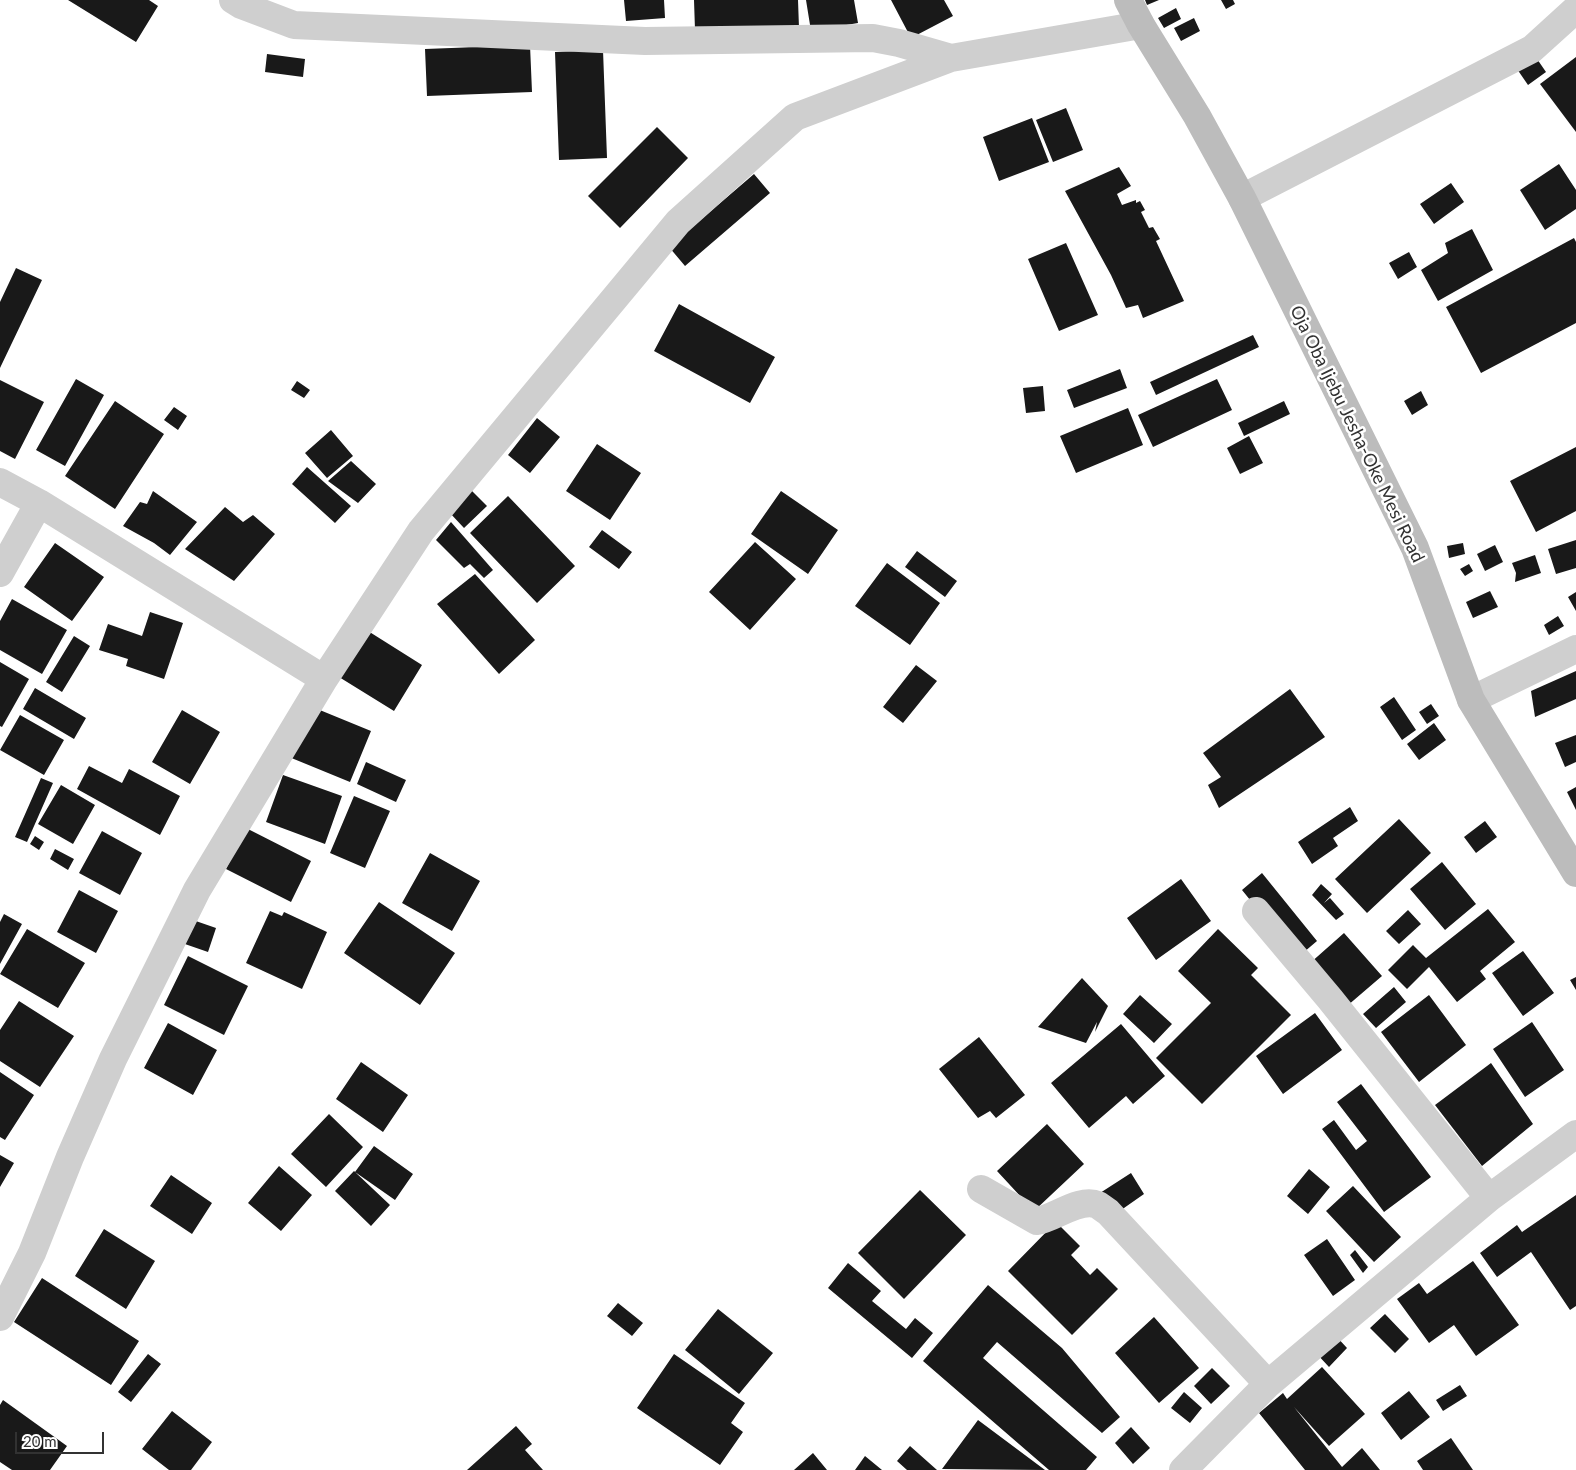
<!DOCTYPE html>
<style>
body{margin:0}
#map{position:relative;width:1576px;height:1470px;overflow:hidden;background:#fff;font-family:Lato,sans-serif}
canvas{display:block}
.scale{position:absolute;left:15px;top:1432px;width:89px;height:22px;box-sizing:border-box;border:2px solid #323232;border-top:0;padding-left:6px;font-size:15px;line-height:18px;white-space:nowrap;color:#323232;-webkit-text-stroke:4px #fff;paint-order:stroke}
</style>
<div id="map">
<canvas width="1576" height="1470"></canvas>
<div class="scale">20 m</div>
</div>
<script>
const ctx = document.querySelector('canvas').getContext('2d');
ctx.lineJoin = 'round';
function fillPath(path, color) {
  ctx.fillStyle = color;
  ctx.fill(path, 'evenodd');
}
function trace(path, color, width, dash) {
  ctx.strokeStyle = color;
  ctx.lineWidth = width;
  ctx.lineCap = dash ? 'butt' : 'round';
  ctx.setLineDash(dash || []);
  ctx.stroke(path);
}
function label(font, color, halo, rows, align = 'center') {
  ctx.font = font + ' Lato,sans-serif';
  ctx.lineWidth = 5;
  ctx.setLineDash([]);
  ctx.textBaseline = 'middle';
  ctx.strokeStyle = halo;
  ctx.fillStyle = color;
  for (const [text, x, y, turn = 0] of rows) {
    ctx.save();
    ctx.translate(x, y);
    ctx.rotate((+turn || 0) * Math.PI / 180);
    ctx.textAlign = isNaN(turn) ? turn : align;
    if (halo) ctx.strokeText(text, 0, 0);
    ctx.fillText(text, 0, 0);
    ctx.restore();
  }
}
fillPath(new Path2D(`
 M68 0H149L158 6 136 42Z
 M624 0H664L665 18 626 21Z
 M694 0H798L799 28 695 30Z
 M806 0H854L858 23 811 31Z
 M891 0H944L953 16 911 38Z
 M1145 0H1159L1147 5Z
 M1221 0H1233L1235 4 1226 9Z
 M1176 8 1181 19 1164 28 1158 18Z
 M1194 18 1200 31 1181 41 1174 28Z
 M530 45 532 92 427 96 425 49Z
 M603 50 607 158 559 160 555 52Z
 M267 54 305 59 303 77 265 72Z
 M1535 56 1546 72 1528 85 1517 69Z
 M1576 57V132L1540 84Z
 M1066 108 1083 150 1053 162 1036 120Z
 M1032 118 1049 162 999 181 983 137Z
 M657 127 688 158 620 228 588 196Z
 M1559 164 1576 190V209L1545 230 1520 190Z
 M1119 167 1131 186 1117 194 1122 205 1136 200V203L1140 201 1145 210 1141 212 1149 228 1153 227 1160 239 1156 241 1184 301 1143 318 1138 305 1126 308 1111 275 1065 191Z
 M754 174 770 193 685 266 669 247Z
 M1451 183 1464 202 1434 224 1420 204Z
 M1472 229 1493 270 1438 301 1421 270 1448 253 1445 243Z
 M1574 238 1576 242V323L1481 373 1446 307Z
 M1066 243 1098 315 1059 331 1028 259Z
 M1409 252 1417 267 1398 279 1389 263Z
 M16 268 42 280 0 368V302Z
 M679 304 775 357 750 403 654 351Z
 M1253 335 1259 347 1156 395 1150 382Z
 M1120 369 1127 388 1074 408 1067 390Z
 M76 379 104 395 65 466 36 450Z
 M1217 379 1232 410 1153 447 1138 415Z
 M0 380 44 402 15 459 0 451Z
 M297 381 310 390 304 398 291 390Z
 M1043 386 1045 411 1026 413 1023 388Z
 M1421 391 1428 405 1412 415 1404 401Z
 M115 401 164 434 115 509 65 476Z
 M1284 401 1290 414 1244 436 1238 423Z
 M174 407 187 416 178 430 164 420Z
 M1128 408 1143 445 1076 473 1060 436Z
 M537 418 560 437 530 473 508 455Z
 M331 430 353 456 327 478 305 453Z
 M1249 436 1263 463 1240 474 1227 448Z
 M597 444 641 473 610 520 566 491Z
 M1576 447V511L1536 532 1510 481Z
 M351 461 376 484 358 503 328 481Z
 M307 467 351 506 335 523 292 484Z
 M471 490 487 506 464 528 449 512Z
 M153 491 197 522 170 555 154 543 123 526 140 502 147 504Z
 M781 491 838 530 808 574 751 534Z
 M508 496 575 566 537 603 470 533Z
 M225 507 243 522 253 515 275 534 234 581 185 549Z
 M451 522 493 570 484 578 470 564 464 568 436 540Z
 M602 530 632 552 619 569 589 547Z
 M1576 540V568L1556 574 1548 549Z
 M755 542 796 579 750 630 709 592Z
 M55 543 104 577 72 621 24 587Z
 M1463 543 1465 554 1449 558 1447 546Z
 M1495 545 1503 562 1485 571 1477 554Z
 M917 551 957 581 945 597 905 567Z
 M1535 555 1541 573 1515 582 1516 573 1512 563Z
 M887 563 940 603 910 645 855 606Z
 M1469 564 1473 571 1465 576 1460 569Z
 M475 574 535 640 499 674 437 604Z
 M1490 591 1498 607 1473 618 1466 602Z
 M1576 592V611L1568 597Z
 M12 599 67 630 42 674 0 650V621Z
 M150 612 183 623 164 679 126 666 128 659 99 650 108 624 142 636Z
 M1558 616 1564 626 1549 635 1544 625Z
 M368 631 422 665 394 711 339 677Z
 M74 636 90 646 62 692 46 682Z
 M0 662 29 679 2 727 0 726Z
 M916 665 937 681 903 723 883 707Z
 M1576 671V699L1535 717 1531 691Z
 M35 688 86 718 74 739 23 709Z
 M1290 689 1325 737 1219 808 1208 785 1221 777 1203 753Z
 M1394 697 1416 730 1402 740 1380 707Z
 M1431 704 1439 716 1427 724 1419 712Z
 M310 706 371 731 350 782 289 757Z
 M182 710 220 732 190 784 152 762Z
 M20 715 64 740 44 775 0 750Z
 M1434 723 1446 740 1419 760 1407 744Z
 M1576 735V762L1565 767 1555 743Z
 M366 762 406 780 396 802 357 784Z
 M89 766 122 783 129 769 180 796 160 835 77 789Z
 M283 775 342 796 325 844 266 822Z
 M41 778 53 783 27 842 15 837Z
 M61 785 95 805 73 844 38 824Z
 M1576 787V810L1567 792Z
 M354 796 390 811 365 868 330 853Z
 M1350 807 1358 821 1333 838 1338 846 1312 864 1298 842Z
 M1399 819 1431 853 1367 913 1335 879Z
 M1485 821 1497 837 1476 853 1464 837Z
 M246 828 311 861 291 902 226 869Z
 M102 831 142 853 120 895 79 873Z
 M35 836 44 842 39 850 30 844Z
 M55 849 74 859 68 870 50 859Z
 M430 853 480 881 452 931 402 903Z
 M1442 862 1476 904 1445 930 1410 889Z
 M1262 873 1317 941 1297 958 1242 890Z
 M1181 879 1211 921 1156 960 1127 918Z
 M1321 884 1332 894 1324 903 1330 898 1344 914 1336 920 1312 895Z
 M79 890 118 911 96 953 57 932Z
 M379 902 455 953 420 1005 344 953Z
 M1488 909 1515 942 1480 971 1486 979 1457 1002 1429 967 1407 989 1388 970 1413 945 1426 958Z
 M1408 910 1421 924 1399 944 1386 931Z
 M270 911 282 916 284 912 327 932 302 989 246 963Z
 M4 914 22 924 0 964V922Z
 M190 919 216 928 208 952 182 943Z
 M27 929 85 963 58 1008 0 974Z
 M1218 929 1258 968 1251 975 1291 1015 1202 1104 1156 1058 1211 1003 1178 971Z
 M1344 933 1382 976 1347 1006 1309 964Z
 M1523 951 1554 993 1523 1016 1492 973Z
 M188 956 248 986 224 1035 164 1005Z
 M1576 977V990L1570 980Z
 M1082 978 1108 1006 1095 1032 1097 1022 1086 1043 1038 1027Z
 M1394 987 1406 1002 1376 1028 1363 1014Z
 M1140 995 1172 1024 1154 1043 1123 1014Z
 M1429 995 1466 1045 1419 1082 1381 1032Z
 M19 1001 74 1036 40 1087 0 1061V1030Z
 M1315 1013 1342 1050 1283 1094 1256 1056Z
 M1532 1022 1564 1070 1525 1097 1493 1049Z
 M168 1023 217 1050 193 1095 144 1068Z
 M1121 1024 1165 1076 1133 1104 1126 1096 1089 1128 1051 1083Z
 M979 1037 1025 1095 996 1118 990 1111 978 1118 939 1069Z
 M361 1062 408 1095 383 1132 336 1099Z
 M1491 1063 1533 1124 1482 1166 1435 1105Z
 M0 1072 34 1095 5 1140 0 1137Z
 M1361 1084 1431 1177 1384 1212 1322 1129 1334 1120 1356 1150 1367 1141 1337 1102Z
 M329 1114 363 1147 326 1187 291 1154Z
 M1047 1124 1084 1164 1034 1211 997 1171Z
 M374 1146 413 1174 395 1200 355 1172Z
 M0 1155 14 1163 0 1187Z
 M279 1166 312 1195 281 1231 248 1203Z
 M1309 1169 1330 1187 1308 1214 1287 1196Z
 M354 1171 390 1205 371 1226 335 1191Z
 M1131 1173 1144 1194 1114 1215 1100 1193Z
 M171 1175 212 1203 192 1234 150 1206Z
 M1353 1186 1401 1237 1374 1262 1326 1211Z
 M920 1190 966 1235 904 1299 858 1253Z
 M1576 1195V1306L1570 1310 1531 1252 1497 1277 1480 1253 1517 1225 1522 1232Z
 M1056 1222 1080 1246 1071 1255 1090 1275 1097 1268 1118 1289 1072 1335 1008 1271Z
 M104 1229 155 1261 126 1309 75 1276Z
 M1327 1239 1355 1280 1333 1296 1304 1255Z
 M1355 1250 1368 1267 1363 1273 1350 1255Z
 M1473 1261 1519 1325 1476 1356 1454 1325 1429 1343 1397 1299 1419 1283 1427 1294Z
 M848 1263 881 1291 872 1301 906 1329 915 1318 933 1333 912 1358 828 1288Z
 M42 1278 139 1341 111 1385 14 1322Z
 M988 1285 1062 1348 1120 1417 1102 1433 997 1342 983 1358 1097 1457 1086 1470H1049L923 1361Z
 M618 1303 643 1323 632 1336 607 1316Z
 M718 1309 773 1353 739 1394 685 1350Z
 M1385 1314 1409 1339 1395 1353 1370 1328Z
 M1154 1317 1199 1368 1159 1403 1115 1353Z
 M1335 1335 1347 1348 1329 1367 1316 1353Z
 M148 1354 161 1364 131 1402 118 1392Z
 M674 1354 745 1403 731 1423 743 1432 720 1465 637 1408Z
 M1322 1367 1365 1414 1329 1446 1294 1407 1342 1467 1362 1448 1380 1470H1305L1259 1413 1283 1393 1287 1399Z
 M1212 1368 1230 1386 1211 1404 1194 1386Z
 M1460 1385 1467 1396 1443 1411 1436 1400Z
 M1409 1391 1430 1417 1401 1440 1381 1413Z
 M1184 1392 1202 1408 1190 1423 1171 1408Z
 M3 1400 67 1446 50 1470H12L0 1462V1405Z
 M172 1411 212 1442 191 1470H169L142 1449Z
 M978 1420 1045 1470 942 1469Z
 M516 1426 532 1444 525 1450 543 1470H467Z
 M1131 1427 1150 1448 1133 1464 1115 1443Z
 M1451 1438 1473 1470H1423L1417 1461Z
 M910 1446 937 1470H907L897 1461Z
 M813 1453 827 1470H794Z
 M865 1456 882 1470H855Z`), '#191919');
trace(new Path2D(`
 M233 0 241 5 294 25 645 41 873 38 899 43 951 58
 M1242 198 1532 49 1576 9
 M0 482 39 503 324 679
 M0 573 39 503
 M1471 700 1576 649
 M1256 911 1330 999 1489 1198
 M981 1189 1037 1221C1055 1218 1080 1197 1098 1205 1101 1207 1105 1210 1108 1212L1268 1384
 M0 1317 32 1253 70 1157 113 1059 197 890 324 679 421 531 678 222 795 117 951 58 1141 25
 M1183 1470 1268 1384 1489 1198 1576 1134`), '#cfcfcf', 28);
trace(new Path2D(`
 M1128 0 1141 25 1197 116 1242 198 1415 548 1471 700 1576 873`), '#bcbcbc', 28);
label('18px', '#323232', '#fff', [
 ["Oja Oba Ijebu Jesha-Oke Mesi Road",1357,434,64]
]);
</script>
